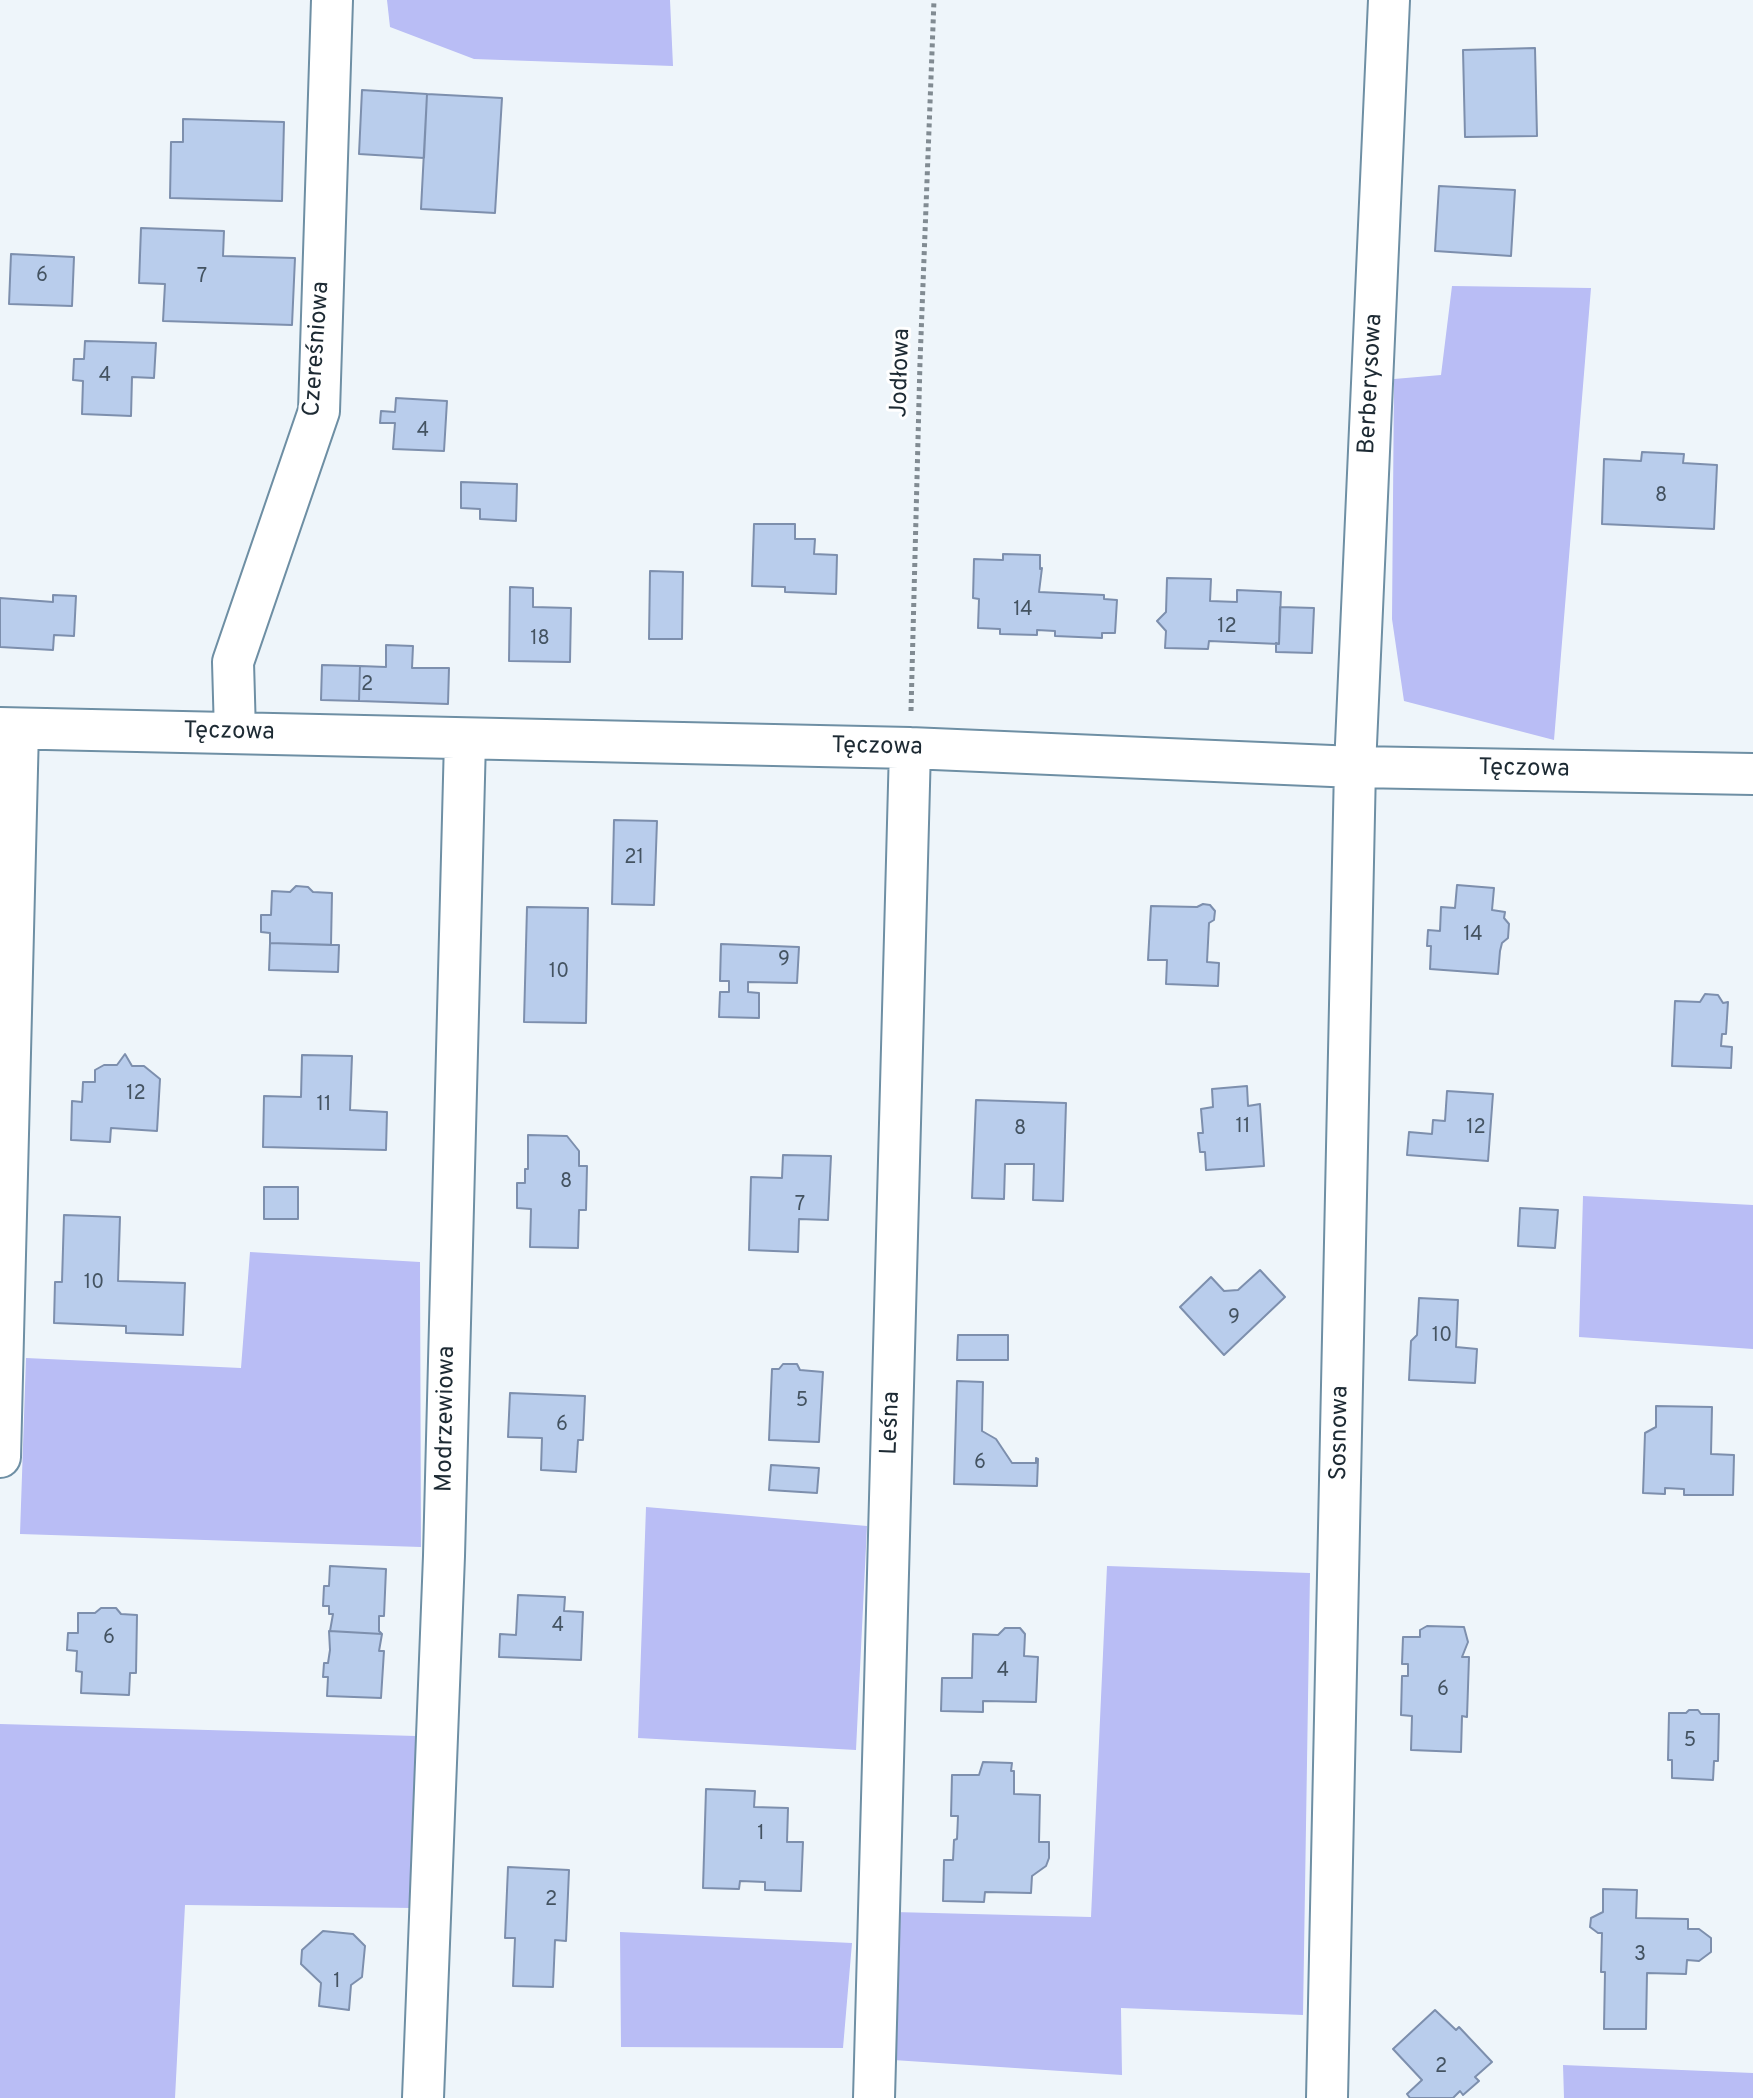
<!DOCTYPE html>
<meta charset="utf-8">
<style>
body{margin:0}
canvas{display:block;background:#eef5fa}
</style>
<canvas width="1753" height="2098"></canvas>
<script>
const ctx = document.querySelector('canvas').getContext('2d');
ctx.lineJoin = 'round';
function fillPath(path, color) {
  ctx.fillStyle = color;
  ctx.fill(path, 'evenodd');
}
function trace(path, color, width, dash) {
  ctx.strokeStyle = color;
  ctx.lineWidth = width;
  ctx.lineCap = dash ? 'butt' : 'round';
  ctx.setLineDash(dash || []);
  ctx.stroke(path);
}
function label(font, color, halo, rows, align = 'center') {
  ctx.font = font + ' Overpass,sans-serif';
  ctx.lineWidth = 6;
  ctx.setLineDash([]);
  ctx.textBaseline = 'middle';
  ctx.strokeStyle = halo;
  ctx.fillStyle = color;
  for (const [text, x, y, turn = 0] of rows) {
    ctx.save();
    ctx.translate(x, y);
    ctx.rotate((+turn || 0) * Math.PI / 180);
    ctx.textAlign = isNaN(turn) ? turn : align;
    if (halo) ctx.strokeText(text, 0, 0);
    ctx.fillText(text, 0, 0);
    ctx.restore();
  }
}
fillPath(new Path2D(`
 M387 0H670L673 66 474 59 390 27Z
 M1452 286 1591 288 1554 740 1404 701 1392 619 1394 379 1441 375Z
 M1583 1196 1753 1205V1349L1579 1337Z
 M250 1252 420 1262 421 1547 20 1534 26 1358 241 1368Z
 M646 1507 867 1526 856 1750 638 1738Z
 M1107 1566 1310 1573 1303 2015 1121 2008 1122 2075 893 2060 894 1912 1091 1917Z
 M0 1724 416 1736 413 1908 185 1905 175 2098H0Z
 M620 1932 852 1943 843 2048 621 2047Z
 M1563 2065 1753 2073V2098H1564Z`), '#b9bdf5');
const building = new Path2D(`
 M1535 48 1537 136 1465 137 1463 50Z
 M362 90 427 94 424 158 359 154Z
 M427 94 502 98 495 213 421 209Z
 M183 119 284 122 282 201 170 198 171 142H183Z
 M1439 186 1515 190 1511 256 1435 251Z
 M141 228 224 231 223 256 295 258 292 325 163 321 165 284 139 283Z
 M11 254 74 257 72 306 9 304Z
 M85 341 156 343 154 378 132 377 131 416 82 414 83 381 73 380 74 359H84Z
 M396 398 447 401 444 451 393 449 395 423H380L381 411 395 412Z
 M1642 452 1684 454 1683 463 1717 465 1714 529 1602 524 1604 459 1641 461Z
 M461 482 517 484 516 521 480 519V509L461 508Z
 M754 524H795V539H815L814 554 837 555 836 594 785 592V587L752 586Z
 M1003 554 1040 555V569L1042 568 1039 592 1104 595V599L1117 600 1115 633H1102V638L1055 636V631L1037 630V635L1000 634V629L978 628 979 599 973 598 974 559 1003 560Z
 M650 571 683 572 682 639H649Z
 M1167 578 1211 579 1210 601 1237 602V590L1281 592 1279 644 1209 641 1208 649 1165 648 1166 631 1157 621 1166 612Z
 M510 587 533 588V607L571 608 570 662 509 661Z
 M53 595 76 596 74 636 54 635 53 650 0 647V598L53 602Z
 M1280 607 1314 608 1312 653 1276 652V643L1279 644Z
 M386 645 413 646 412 668H449L448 704 359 701 360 666 386 667Z
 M322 665 360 666 359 701 321 700Z
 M614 820 657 821 654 905 612 904Z
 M1457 885 1494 888 1492 910 1505 912 1504 918 1509 924 1508 938 1502 943 1500 951 1498 974 1430 969 1431 946H1427L1428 930 1440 931 1441 907 1455 908Z
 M296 886 308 887 313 892 332 893 331 945 270 943V933L261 932V915H271L272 891 290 892Z
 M1203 904 1210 905 1215 911 1214 920 1209 923 1207 962 1219 963 1218 986 1166 984 1167 960H1148L1151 906 1197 907Z
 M527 907 588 908 586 1023 524 1022Z
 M270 943 339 945 338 972 269 970Z
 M721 944 799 947 797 983 748 982V992L759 993V1018L719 1017 720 992H729V981H720Z
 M1705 994 1718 995 1723 1003 1728 1002 1726 1034H1722L1721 1046 1732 1047 1731 1068 1672 1066 1675 1001 1700 1002Z
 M125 1054 132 1066H144L160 1079 157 1131 111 1128 110 1142 71 1140 72 1101 82 1102 83 1082H95V1070L104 1065H117Z
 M302 1055 352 1056 350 1110 387 1112 386 1150 263 1147 264 1096 301 1097Z
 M1247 1086 1248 1106 1260 1104 1264 1166 1206 1170 1205 1152H1200L1198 1133H1203L1201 1109 1213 1107 1212 1089Z
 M1447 1091 1493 1094 1488 1161 1407 1155 1409 1132 1432 1134 1433 1120 1445 1121Z
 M976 1100 1066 1103 1063 1201 1033 1200 1034 1164H1005L1004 1199 972 1198Z
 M528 1135 567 1136 579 1151V1166H587L586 1210H579L578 1248 530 1247 531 1209 517 1208V1183H525V1169H528Z
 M783 1155 831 1156 828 1220 799 1219 798 1252 749 1250 751 1177 782 1178Z
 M264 1187H298V1219H264Z
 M1520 1208 1558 1210 1555 1248 1518 1246Z
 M64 1215 120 1217 118 1281 185 1283 183 1335 126 1333V1326L54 1323 55 1282H62Z
 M1260 1270 1285 1297 1224 1355 1180 1307 1211 1277 1224 1291 1238 1290Z
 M1419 1298 1458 1300 1456 1347 1477 1349 1475 1383 1409 1380 1411 1341 1417 1335Z
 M958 1335H1008V1360H957Z
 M783 1364H797L800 1370 823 1372 819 1442 769 1440 772 1369H779Z
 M957 1381 983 1382 982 1431 996 1439 1012 1463H1036V1458L1038 1459 1037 1486 954 1484Z
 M510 1393 585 1396 583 1440H578L576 1472 541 1470 542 1438 508 1437Z
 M1656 1406 1712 1407 1711 1454 1734 1455 1733 1495H1684V1489L1665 1488V1494L1643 1493 1645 1433 1656 1427Z
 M771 1465 819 1468 817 1493 769 1490Z
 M330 1566 386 1569 384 1616H379V1631L382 1634 330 1631 333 1614H329V1606H323L324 1586H329Z
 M518 1595 565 1597 564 1611 583 1612 581 1660 499 1657 500 1634 516 1635Z
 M101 1608H116L121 1614 137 1615 136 1673H130L129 1695 81 1693 82 1672 76 1671 77 1651 67 1650 68 1633H78V1613H95Z
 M1427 1626 1464 1627 1468 1642 1462 1657H1469L1467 1717 1462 1716 1461 1752 1411 1750 1412 1716 1401 1715 1402 1676H1408V1664H1402L1403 1637H1420V1630Z
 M1005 1628H1020L1025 1634 1024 1656 1038 1657 1036 1702 983 1701V1712L941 1711 942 1678H972L973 1634 998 1635Z
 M329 1631 382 1634 379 1651H384L381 1698 327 1696 328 1677H323L324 1663H328L330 1650Z
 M1689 1710H1698L1701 1714H1719L1718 1761H1714L1713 1780 1672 1778V1760H1668L1669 1713H1686Z
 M983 1762 1012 1763 1011 1771H1014V1794L1040 1795 1039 1842H1049V1858L1046 1866 1032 1876 1031 1893 985 1892 984 1902 943 1901 944 1860H953L954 1840 957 1839 958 1816H951L952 1775H979Z
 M706 1789 755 1791 754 1807 788 1808 787 1842H803L801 1891 765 1890V1882L740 1881 739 1889 703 1888Z
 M508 1867 569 1870 566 1941 555 1940 553 1987 513 1986 515 1938H505Z
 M1603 1889 1637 1890 1636 1918 1688 1919V1929H1699L1711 1938V1952L1699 1961 1687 1960 1686 1974 1647 1973 1646 2029H1604L1605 1972H1601L1602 1933H1598L1590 1927 1591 1918 1603 1912Z
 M323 1931 353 1934 365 1946 362 1977 351 1985 349 2010 319 2006 321 1983 301 1964 302 1950Z
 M1435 2010 1456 2030 1459 2027 1492 2062 1475 2077 1479 2081 1463 2095 1460 2091 1453 2098H1410L1407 2094 1422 2080 1393 2049Z`);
fillPath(building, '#b9cdec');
trace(building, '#7d8fad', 2);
const minor = new Path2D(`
 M0 728 910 748 1355 767 1753 774
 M235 733 233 662 319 411 332 0
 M0 1457 18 729
 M423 2098 444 1556 465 740
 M874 2098 910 748
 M1327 2098 1355 767 1389 0`);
trace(minor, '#6e8fa4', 44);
trace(new Path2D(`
 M911 711 920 362 934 0`), '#818b92', 5, [4, 4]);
trace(minor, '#fff', 40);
label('20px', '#445361', null, [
 ["6",42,277],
 ["7",202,278],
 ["4",105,377],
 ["4",423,432],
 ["8",1661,497],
 ["14",1023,611],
 ["12",1227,628],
 ["18",540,640],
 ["2",367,686],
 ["21",634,859],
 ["14",1473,936],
 ["9",784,961],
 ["10",559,973],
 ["12",136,1095],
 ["11",324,1106],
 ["11",1243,1128],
 ["12",1476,1129],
 ["8",1020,1130],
 ["8",566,1183],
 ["7",800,1206],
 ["10",94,1284],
 ["9",1234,1319],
 ["10",1442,1337],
 ["5",802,1402],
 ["6",562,1426],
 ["6",980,1464],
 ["4",558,1627],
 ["6",109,1639],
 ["4",1003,1672],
 ["6",1443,1691],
 ["5",1690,1742],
 ["1",761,1835],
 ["2",551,1901],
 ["3",1640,1956],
 ["1",337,1983],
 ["2",1441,2068]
]);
label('24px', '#1d2a33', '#fff', [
 ["Czereśniowa",318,349,-86],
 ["Jodłowa",902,373,-88],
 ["Berberysowa",1372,384,-87],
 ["Tęczowa",229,733,1],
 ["Tęczowa",877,748,1],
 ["Tęczowa",1524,770,1],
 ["Modrzewiowa",447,1419,-89],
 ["Leśna",892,1423,-88],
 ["Sosnowa",1341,1433,-89]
]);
</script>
